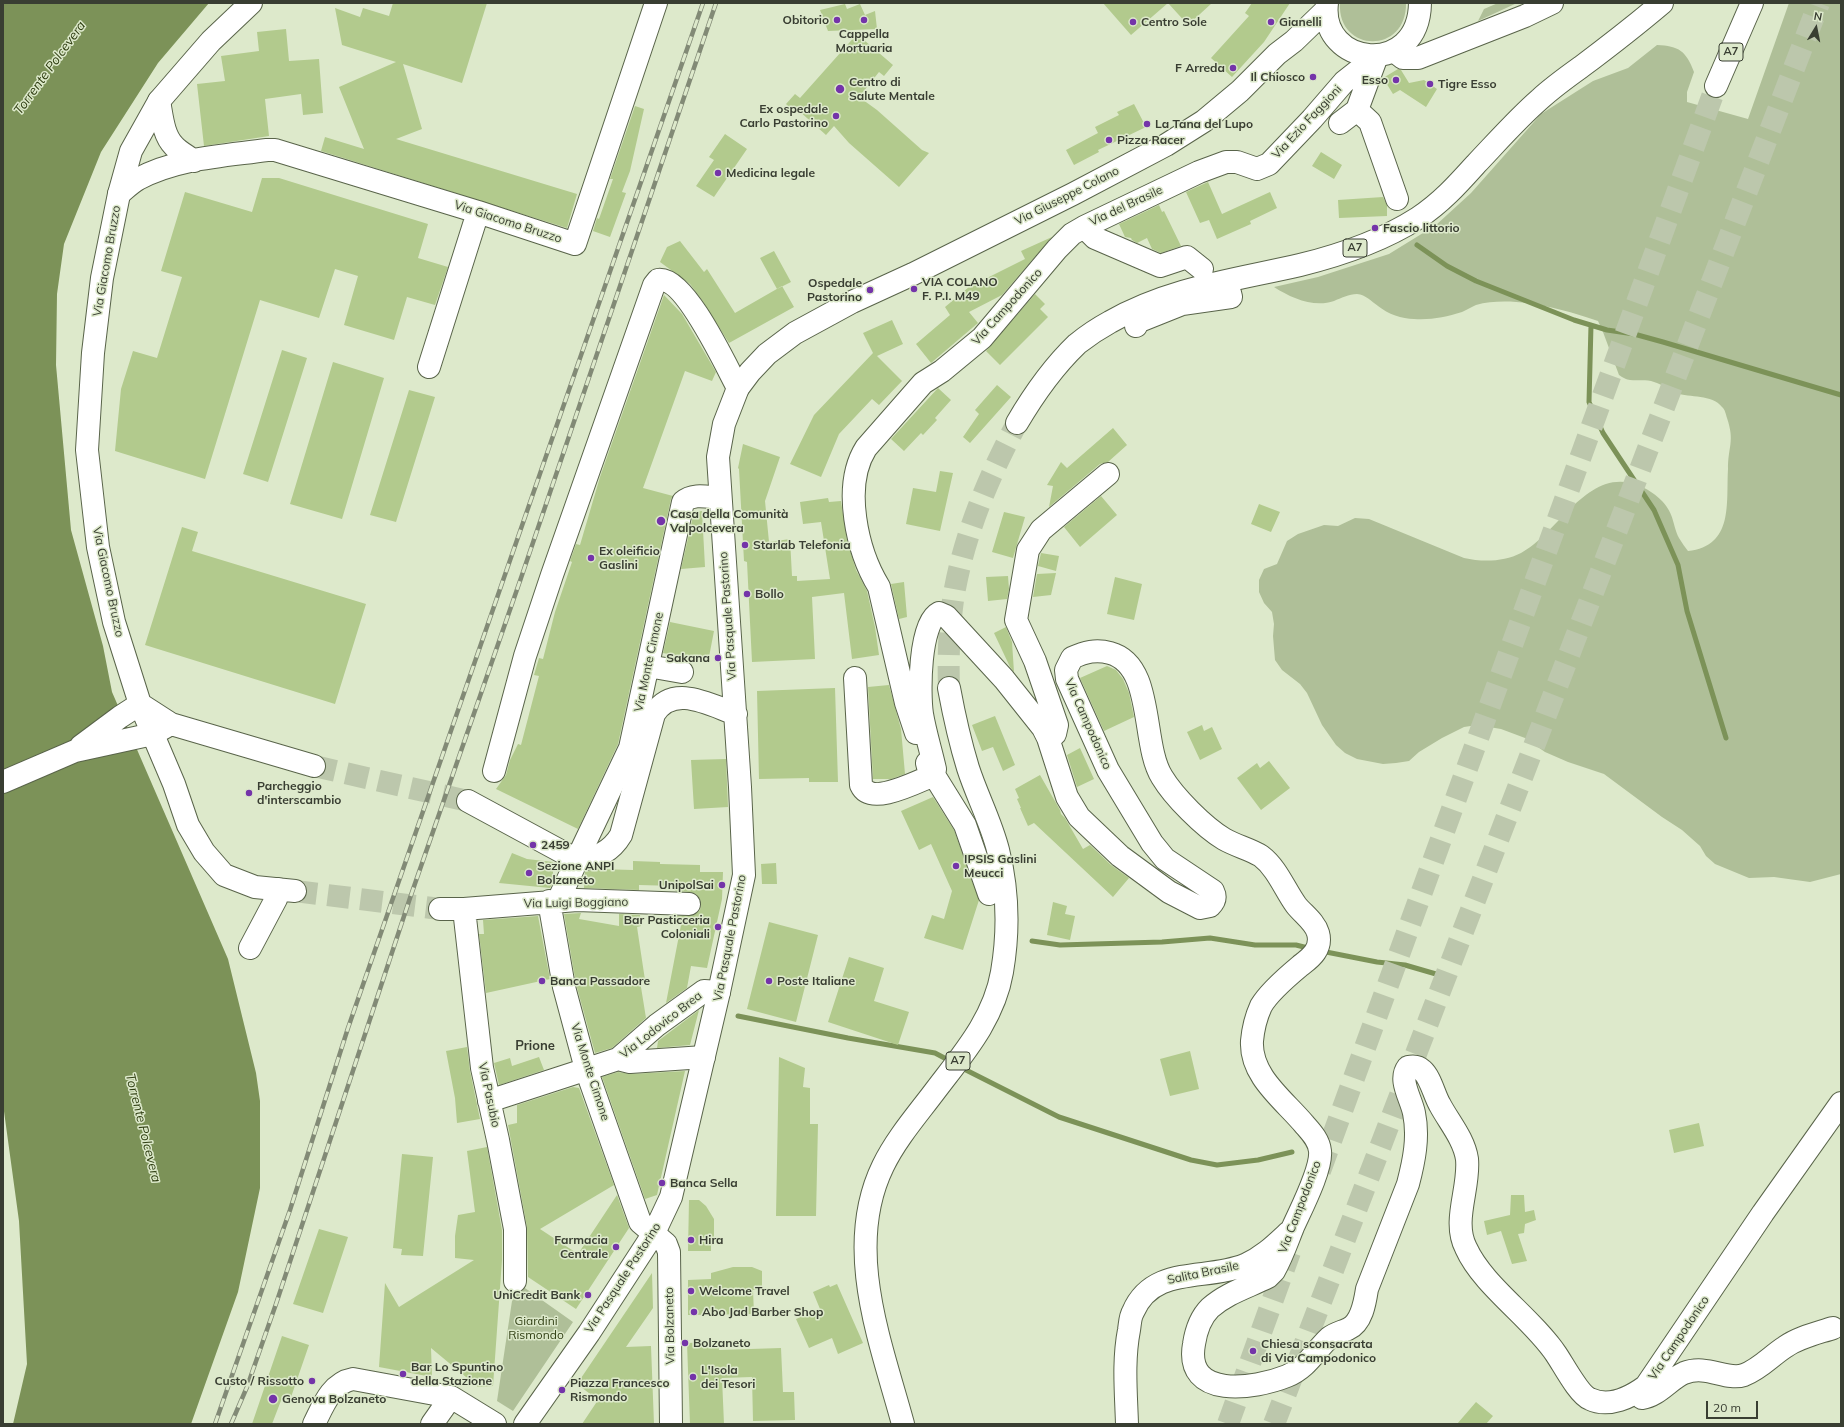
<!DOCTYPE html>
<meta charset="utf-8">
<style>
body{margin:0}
#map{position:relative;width:1844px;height:1427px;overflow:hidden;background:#dde9cb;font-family:Mulish,sans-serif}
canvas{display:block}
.frame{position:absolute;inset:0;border:4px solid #393e32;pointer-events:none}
.north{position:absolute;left:1796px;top:8px;width:40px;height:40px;-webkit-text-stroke:3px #dde9cb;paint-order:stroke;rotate:10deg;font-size:11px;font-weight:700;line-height:16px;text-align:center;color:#393e32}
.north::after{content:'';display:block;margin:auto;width:14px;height:18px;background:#393e32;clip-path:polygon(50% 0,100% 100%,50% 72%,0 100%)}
.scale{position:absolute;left:1706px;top:1401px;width:52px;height:18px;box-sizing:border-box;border:2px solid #393e32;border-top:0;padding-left:5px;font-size:12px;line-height:14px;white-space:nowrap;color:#393e32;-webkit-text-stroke:3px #dde9cb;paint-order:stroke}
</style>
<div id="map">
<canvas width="1844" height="1427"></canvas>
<div class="frame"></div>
<div class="north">N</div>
<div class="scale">20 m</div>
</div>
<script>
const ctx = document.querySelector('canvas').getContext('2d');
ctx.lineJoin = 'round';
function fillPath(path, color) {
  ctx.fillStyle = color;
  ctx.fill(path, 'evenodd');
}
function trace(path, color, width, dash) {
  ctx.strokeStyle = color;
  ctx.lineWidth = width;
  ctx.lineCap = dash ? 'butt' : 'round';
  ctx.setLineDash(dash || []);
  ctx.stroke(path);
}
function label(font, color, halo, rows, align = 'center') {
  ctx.font = font + ' Mulish,sans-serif';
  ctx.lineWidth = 3;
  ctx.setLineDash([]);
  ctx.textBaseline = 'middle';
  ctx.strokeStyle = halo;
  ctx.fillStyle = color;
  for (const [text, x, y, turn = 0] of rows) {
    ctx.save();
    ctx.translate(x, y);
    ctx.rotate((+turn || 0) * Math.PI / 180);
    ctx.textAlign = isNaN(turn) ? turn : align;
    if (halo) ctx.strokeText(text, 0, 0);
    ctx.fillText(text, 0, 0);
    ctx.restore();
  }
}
fillPath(new Path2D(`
 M1340 3H1406C1407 55 1337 53 1340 3Z
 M1498 3H1517L1478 21 1484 9Z
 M1789 3H1841V874L1810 882 1774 877 1749 878 1715 864 1706 856 1700 846 1682 830 1662 817 1604 774 1568 762 1545 752 1525 738 1501 729 1477 725 1464 727 1442 738 1419 752 1409 761 1396 763 1383 764 1357 759 1345 753 1336 745 1322 725 1307 693 1300 684 1282 670 1275 660 1273 636 1274 624 1272 612 1264 603 1259 592V580L1264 569 1277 564 1287 541 1298 534 1324 525 1338 526 1355 518 1369 519 1464 558C1482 562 1504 562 1521 553 1557 534 1585 472 1631 483 1643 486 1653 492 1662 501 1675 515 1672 524 1679 538 1682 543 1685 547 1688 551 1734 546 1726 503 1728 469 1728 446 1735 442 1727 418 1726 415 1725 409 1722 407 1712 394 1690 398 1676 393 1669 390 1662 384 1654 382 1646 379 1638 381 1630 380 1627 380 1622 377 1619 375L1603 332 1598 321C1562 309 1513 295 1476 305 1471 307 1467 310 1462 312 1446 317 1432 320 1414 319 1402 319 1388 314 1378 306 1371 301 1366 295 1357 294 1349 294 1341 298 1334 301 1314 308 1291 298 1274 287L1318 277 1389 254 1436 225 1471 193 1541 114 1593 81 1628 68 1657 45C1679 46 1686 51 1694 72L1687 92V102L1748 119Z
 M515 1281 573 1322 513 1411 497 1401Z`), '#afbf98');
fillPath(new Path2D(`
 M3 3H209L158 63 101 152 64 244 57 294 56 365 71 530 103 646 112 692 228 959 256 1073 260 1101V1188L238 1292 191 1424H13L27 1364 19 1221 3 1104Z`), '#7c9258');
trace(new Path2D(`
 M1417 245 1447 266 1476 281 1574 320 1607 330 1634 334 1663 342 1841 395
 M1591 325 1589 402 1603 433 1654 510 1678 565 1687 611 1726 738
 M1032 941 1060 945 1162 942 1210 938 1255 945H1296L1312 949
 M1321 951 1377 962 1405 965 1436 974
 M738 1016 848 1038 935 1053 952 1062
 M960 1067 1059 1117 1191 1160 1217 1165 1258 1160 1292 1152`), '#7c9258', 5);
fillPath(new Path2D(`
 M393 3H487L462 83 403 64 422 129 396 139 577 194 567 228 321 151 325 137 364 149 339 87 396 62 342 45 335 8 360 17 363 8 389 16Z
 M1103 3H1168L1131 35Z
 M1168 3H1212L1188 25Z
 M1252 3H1290L1264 42 1232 77 1211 58 1249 16 1245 13Z
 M845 4 847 9 860 4 865 15 875 11 877 29 828 31 820 10Z
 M286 29 289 61 319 59 323 113 303 115 301 94 265 99 269 136 204 146 197 84 225 81 221 56 259 51 257 32Z
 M857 34 893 65 884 76 879 72 859 97 877 110 922 150 929 153 899 187 849 143 834 126 826 135 798 110 795 113 786 104 795 94 800 98Z
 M1398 69 1401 70 1409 83 1424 80 1437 89 1426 107 1400 90 1393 94 1383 78Z
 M1134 104 1146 127 1098 150 1099 152 1074 165 1066 150 1098 133 1095 127 1119 115 1117 112Z
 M635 106 644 109 630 171 622 192 626 193 610 237 593 231 597 218 599 219 613 179H610Z
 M725 134 747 149 714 197 696 186 714 160 709 157Z
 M1321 152 1342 165 1334 179 1312 166Z
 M262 178H279L428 224 418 258 448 267 435 305 407 297 394 340 344 325 358 276 335 269 319 318 260 300 205 479 115 451 121 389 133 351 157 358 182 277 161 271 185 192 252 212Z
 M1208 182 1222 214 1270 192 1277 208 1250 221 1251 224 1217 239 1209 220 1200 223 1186 192Z
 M1383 197 1387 205V216L1339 218 1338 200Z
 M1159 205 1162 212 1164 211 1181 246 1161 253 1152 249 1147 238 1137 243 1132 240 1131 238 1125 237 1119 224Z
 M1052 237 1002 295 969 312 978 323 931 363 916 344 950 315 945 307 969 287 1025 259 1021 251Z
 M680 241 704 272 707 269 735 313 782 286 794 307 729 343 702 300 690 284 660 262 667 247Z
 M774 251 791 282 777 289 760 258Z
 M1035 294 1045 304 1040 309 1048 317 1000 365 986 351Z
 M664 295 682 314 716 372 712 381 685 371 643 488 673 496 671 499 618 744 578 829 496 789 506 775 510 760 518 744 521 745 539 676 534 675 539 658 543 659 555 612 572 562 570 561 576 544 580 545 600 477Z
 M892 320 903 344 877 356 902 381 879 405 872 399 839 434 821 477 790 464 814 415 873 353 863 333Z
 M282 350 307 358 268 482 243 474Z
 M333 362 384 378 342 519 290 504Z
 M997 385 1011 397 970 443 963 437 979 414 975 410Z
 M938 388 951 400 935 418 937 420 923 435 921 433 904 451 891 439Z
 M409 390 435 397 396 522 370 515Z
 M1113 428 1127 445 1108 462 1100 464 1049 507 1053 486 1047 485 1061 462 1067 468Z
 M743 444 780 457 765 501 769 542 790 539 792 576H797V581L830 579 821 522 803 524 800 502 828 498 829 502 841 501 847 540 856 570 867 591 875 627 879 655 852 659 844 593 812 597 815 659 752 662 747 562 744 561 739 469 738 468Z
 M940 471 953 473 940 531 906 524 913 488 936 492Z
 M1101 496 1117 515 1080 547 1064 527Z
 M1259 504 1280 512 1271 532 1251 524Z
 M702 511 705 567 681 569 694 512Z
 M1004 512 1025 517 1013 558 992 552Z
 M182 527 198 532 192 551 366 604 335 704 145 645Z
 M1041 553 1059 556 1056 571 1038 566Z
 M1056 573 1051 595 1033 597 1037 574Z
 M1008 576 1009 589 1007 599 988 601 986 577Z
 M1115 577 1142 584 1134 620 1107 614Z
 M904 582 907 617 899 619 891 584Z
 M670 622 714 631 708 662 663 653Z
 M1006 627 1012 642 1014 672 1010 667 994 633Z
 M1107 666 1116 670 1123 679 1129 693 1134 717 1104 731 1080 678Z
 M889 685 901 729 905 774 891 779H873L868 687Z
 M835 688 838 782H809V778L759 779 757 691Z
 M995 716 1015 765 1003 771 993 747 982 751 972 725Z
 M1202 725 1204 731 1212 727 1222 749 1200 760 1187 732Z
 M1080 748 1094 779 1077 787 1067 755Z
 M726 759 728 807 694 809 691 760Z
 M1269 761 1290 788 1261 810 1237 778 1257 763 1260 768Z
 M1040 775 1060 810 1061 814 1065 818 1083 849 1090 845 1111 865 1129 878 1113 897 1034 823 1028 826 1020 808H1021L1017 799 1019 798 1015 789Z
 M933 797 954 830 979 900 963 950 924 938 932 915 944 919 952 891 931 844 919 850 901 811Z
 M512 853 527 859 553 862V882L550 888 499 883Z
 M633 861 660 862V864L700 865V872H723L722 899 707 968 691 966 687 988 666 1003 681 925 670 923 671 916 694 915 700 910 701 904 700 899 696 894 689 892 675 891 676 886 639 885V890L584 888 585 872 597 869 633 870Z
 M776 863 777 884H762L761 864Z
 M1053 902 1067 906 1065 914 1075 916 1070 940 1047 935Z
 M581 913 579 919 619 926V914L640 915 641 926 637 927 645 980 640 981 646 1018 612 1048 595 1053 576 984 564 914Z
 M538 916 550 979 486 993 479 934H484L483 920Z
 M769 922 818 935 796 1022 747 1009Z
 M849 957 884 968 874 1001 909 1012 898 1045 828 1022Z
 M699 1010 690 1045 657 1048 658 1041Z
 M467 1047 470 1071 480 1119 457 1123 455 1098 446 1051Z
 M1190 1051 1199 1089 1170 1096 1160 1059Z
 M539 1057 544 1070 499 1085 494 1063 510 1058 512 1066Z
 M779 1057 805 1068 803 1087 810 1088V1124H818L816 1216H776Z
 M685 1071 657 1195 645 1199 602 1077 618 1072 631 1074Z
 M573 1087 579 1088 614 1185 540 1229 578 1254 617 1195 629 1228 576 1309 528 1277 527 1227 508 1125 517 1123V1105Z
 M1699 1123 1704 1146 1674 1153 1669 1130Z
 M487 1147 502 1230V1260L493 1386 478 1387 431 1348 432 1377 379 1367 385 1283 399 1307 474 1260 455 1258V1236L458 1215 475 1212 467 1151Z
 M402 1154 433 1157 423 1256 401 1255 402 1249 393 1248Z
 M1511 1195H1524L1525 1212 1534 1210 1536 1220 1525 1224 1524 1233 1518 1234 1527 1261 1512 1264 1501 1231 1487 1235 1484 1221 1510 1215Z
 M689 1200H699L706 1206 714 1219V1238L711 1237V1251H688Z
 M319 1229 348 1237 323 1313 293 1304Z
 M733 1267H752L762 1271V1290H753L754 1314 688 1315V1280L711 1279V1273Z
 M652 1273 653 1308 626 1347 651 1346 654 1424H582L598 1400 577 1384Z
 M837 1284 863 1343 838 1354 832 1338 809 1348 796 1319 820 1309 813 1292 829 1285 830 1287Z
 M282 1336 309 1345 290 1400 282 1398 272 1424H252Z
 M718 1342 719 1350 781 1348 783 1392H794L795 1420 753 1421 752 1377 722 1378 724 1424H690L687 1343Z
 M1476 1402 1493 1416 1486 1424H1457Z`), '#b2ca8d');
trace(new Path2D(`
 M295 891 440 909`), '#bcc7ac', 22, [22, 11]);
trace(new Path2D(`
 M314 766 468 801`), '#bcc7ac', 22, [22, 11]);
trace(new Path2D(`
 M949 688C948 658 949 629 953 600 963 537 988 478 1017 423
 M1320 1171 1716 86
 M1228 1424 1290 1252
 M1274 1424 1819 3`), '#bcc7ac', 22, [22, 11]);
const minor = new Path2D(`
 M159 101C162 116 163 135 174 146 179 152 188 156 194 161
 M1357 110 1370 122 1397 199
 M1340 123 1357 110 1377 56
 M119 194C125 189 131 183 138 179 177 158 224 156 267 150H275L478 212 575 244 656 3
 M1202 269 1187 257 1160 266 1095 238 1084 227 1199 172 1226 162H1237L1257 169 1269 164 1312 119 1344 82 1377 56
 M1136 326 1137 322 1182 304 1231 297 1230 293
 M429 367 478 212
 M648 666 682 672
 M855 678 861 785C871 807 918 781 934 775
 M140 704 174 784 188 825 204 852 224 875 255 887 295 891
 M916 733 906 703 879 587C857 551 842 486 866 448L923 383 942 371 982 338 1057 249 1072 234 1084 227
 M1046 733 1055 734 1057 725 1035 661 1016 620 1028 550 1041 530 1108 474
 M927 763 929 771 934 775 965 825 989 894
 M494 771 525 656 552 575 654 285 658 280C685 276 726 366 738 388
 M934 775 935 769C931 751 925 732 922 714 919 694 919 623 939 613L946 616 1004 679 1043 728 1048 738 1067 797 1079 817 1120 856 1169 892 1200 908 1210 906C1215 901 1216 897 1213 891L1165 859 1152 843 1108 770 1067 679 1066 670 1072 658C1085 652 1096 649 1110 653 1155 665 1141 744 1162 777 1174 797 1204 827 1224 839 1236 846 1250 849 1261 856 1277 868 1285 890 1296 905 1303 914 1315 922 1318 933 1320 940 1319 946 1315 952 1311 958 1305 962 1300 966 1288 976 1269 992 1261 1006 1256 1017 1253 1030 1252 1041 1250 1076 1284 1100 1304 1124 1311 1132 1319 1140 1320 1151 1322 1169 1301 1209 1293 1227 1287 1242 1282 1257 1274 1271L1268 1277C1248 1287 1227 1293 1210 1308 1200 1318 1196 1331 1194 1344 1184 1400 1255 1389 1287 1376 1307 1368 1315 1351 1329 1338 1335 1333 1342 1332 1348 1329 1362 1323 1365 1302 1367 1289L1408 1184C1414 1161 1419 1137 1414 1113 1411 1098 1398 1080 1408 1067 1413 1066 1418 1066 1422 1070 1431 1078 1434 1095 1440 1105 1449 1122 1464 1139 1467 1159 1470 1188 1452 1221 1466 1248 1483 1286 1532 1318 1556 1354 1563 1364 1579 1395 1590 1399 1609 1408 1631 1397 1646 1386L1763 1213 1841 1103
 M581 851 630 748 683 502C693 493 707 497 720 498
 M549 901 564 987 586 1069 640 1222 666 1244 669 1252 671 1424
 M558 901 577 860
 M440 909H464L577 900 689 904
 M464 909 482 1068 498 1140 515 1229V1281
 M250 948 276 899 279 889
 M618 1059 630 1062 704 1057
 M489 1101 618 1059 657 1025 704 991 719 992
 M1642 1398C1658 1396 1670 1379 1684 1373 1707 1364 1726 1381 1744 1375 1760 1369 1771 1356 1785 1347 1799 1337 1818 1333 1833 1328
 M314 1424C323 1406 331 1383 353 1379L451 1397 495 1424
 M432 1424 451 1397
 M1127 1424C1126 1392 1123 1361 1129 1330 1130 1324 1130 1317 1133 1312 1153 1265 1205 1281 1245 1265 1263 1257 1275 1245 1289 1232`);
const major = new Path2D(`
 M1327 3C1319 67 1419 78 1420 3
 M140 704 114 622 98 547 87 450 93 353 102 278 119 194 131 151 159 101 211 41 251 3
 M140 704 171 724 314 766
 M81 746 120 717 140 704
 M3 782 75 751 153 734 171 724
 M468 801 577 860C596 859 611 852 621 835L654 714C673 683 710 705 736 714
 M525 1424 589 1333 654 1233 671 1197 719 992 744 875 740 787 718 457 724 424 738 388 750 372 767 354 795 333 852 302 913 274 1073 194 1166 145 1204 121 1240 91 1277 54 1294 41 1326 10`);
const highway = new Path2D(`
 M1394 51 1403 58H1418L1525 16 1552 3
 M1716 86 1752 3
 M1017 423C1034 394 1052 368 1077 344 1087 336 1099 328 1110 322 1169 288 1235 280 1300 265 1341 255 1382 241 1418 218 1441 203 1458 184 1476 164 1497 142 1517 119 1540 99 1553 87 1567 77 1581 67 1609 46 1636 25 1662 3
 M903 1424C881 1343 843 1248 883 1166 896 1139 917 1115 935 1091 963 1054 994 1019 1002 972 1009 931 1008 890 998 850 991 822 977 796 968 768 960 742 954 715 949 688`);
trace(minor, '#59644a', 24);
trace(major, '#59644a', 24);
trace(highway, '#59644a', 24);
trace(minor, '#fff', 22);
trace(major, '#fff', 22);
trace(highway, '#fff', 22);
const rail = new Path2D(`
 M215 1424 290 1210 348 1028 703 3
 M231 1424 247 1387 276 1304 410 898 521 578 716 3`);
trace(rail, '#828a76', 4.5);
trace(rail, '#dde9cb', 3, [9]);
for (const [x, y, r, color] of [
 [837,20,4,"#7434a9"],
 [864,20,4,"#7434a9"],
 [1133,22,4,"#7434a9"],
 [1271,22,4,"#7434a9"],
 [1233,68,4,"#7434a9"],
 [1313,77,4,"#7434a9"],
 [1396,80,4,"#7434a9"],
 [1430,84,4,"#7434a9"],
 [840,89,5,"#7434a9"],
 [836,116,4,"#7434a9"],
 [1147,124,4,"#7434a9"],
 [1109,140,4,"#7434a9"],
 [718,173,4,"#7434a9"],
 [1375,228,4,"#7434a9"],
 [914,289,4,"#7434a9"],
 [870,290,4,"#7434a9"],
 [661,521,5,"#7434a9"],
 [745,545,4,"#7434a9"],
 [591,558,4,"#7434a9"],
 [747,594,4,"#7434a9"],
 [718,658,4,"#7434a9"],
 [249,793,4,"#7434a9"],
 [533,845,4,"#7434a9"],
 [956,866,4,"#7434a9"],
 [529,873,4,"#7434a9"],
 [722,885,4,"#7434a9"],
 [718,927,4,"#7434a9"],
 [542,981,4,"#7434a9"],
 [769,981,4,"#7434a9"],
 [662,1183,4,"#7434a9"],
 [691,1240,4,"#7434a9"],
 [616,1247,4,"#7434a9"],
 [691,1291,4,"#7434a9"],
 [588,1295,4,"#7434a9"],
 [694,1312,4,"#7434a9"],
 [685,1343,4,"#7434a9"],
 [1253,1351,4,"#7434a9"],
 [403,1374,4,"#7434a9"],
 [693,1377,4,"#7434a9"],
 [312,1381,4,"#7434a9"],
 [562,1390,4,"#7434a9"],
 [273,1399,5,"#7434a9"]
]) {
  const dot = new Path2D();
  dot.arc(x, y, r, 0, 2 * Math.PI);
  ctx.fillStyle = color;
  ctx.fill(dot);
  trace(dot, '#dde9cb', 1.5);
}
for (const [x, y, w] of [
 [1731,52,24],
 [1355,248,24],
 [958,1061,24]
]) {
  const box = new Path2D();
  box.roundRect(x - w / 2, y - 9, w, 18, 3);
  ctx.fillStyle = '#dde9cb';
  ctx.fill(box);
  trace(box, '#393e32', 1);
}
label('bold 11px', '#393e32', null, [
 ["A7",1731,52],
 ["A7",1355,248],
 ["A7",958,1061]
]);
label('bold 12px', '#393e32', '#dde9cb', [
 ["Obitorio",829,20,"right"],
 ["Centro Sole",1141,22],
 ["Gianelli",1279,22],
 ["Cappella",864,34,"center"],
 ["Mortuaria",864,48,"center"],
 ["F Arreda",1225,68,"right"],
 ["Il Chiosco",1305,77,"right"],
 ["Esso",1388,80,"right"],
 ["Centro di",849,82],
 ["Salute Mentale",849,96],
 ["Tigre Esso",1438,84],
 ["Ex ospedale",828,109,"right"],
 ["Carlo Pastorino",828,123,"right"],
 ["La Tana del Lupo",1155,124],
 ["Pizza Racer",1117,140],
 ["Medicina legale",726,173],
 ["Fascio littorio",1383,228],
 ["VIA COLANO",922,282],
 ["F. P.I. M49",922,296],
 ["Ospedale",862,283,"right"],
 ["Pastorino",862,297,"right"],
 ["Casa della Comunità",670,514],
 ["Valpolcevera",670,528],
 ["Starlab Telefonia",753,545],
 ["Ex oleificio",599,551],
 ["Gaslini",599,565],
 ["Bollo",755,594],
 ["Sakana",710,658,"right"],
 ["Parcheggio",257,786],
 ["d'interscambio",257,800],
 ["2459",541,845],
 ["IPSIS Gaslini",964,859],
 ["Meucci",964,873],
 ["Sezione ANPI",537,866],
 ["Bolzaneto",537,880],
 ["UnipolSai",714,885,"right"],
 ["Bar Pasticceria",710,920,"right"],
 ["Coloniali",710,934,"right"],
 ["Banca Passadore",550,981],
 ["Poste Italiane",777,981],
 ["Banca Sella",670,1183],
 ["Farmacia",608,1240,"right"],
 ["Centrale",608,1254,"right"],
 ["Hira",699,1240],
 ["Welcome Travel",699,1291],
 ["UniCredit Bank",580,1295,"right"],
 ["Abo Jad Barber Shop",702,1312],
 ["Bolzaneto",693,1343],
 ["Chiesa sconsacrata",1261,1344],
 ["di Via Campodonico",1261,1358],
 ["Bar Lo Spuntino",411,1367],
 ["della Stazione",411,1381],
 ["L'Isola",701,1370],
 ["dei Tesori",701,1384],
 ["Custo / Rissotto",304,1381,"right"],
 ["Piazza Francesco",570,1383],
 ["Rismondo",570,1397],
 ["Genova Bolzaneto",282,1399]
], 'left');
label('12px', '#393e32', '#dde9cb', [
 ["Via Ezio Faggioni",1307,122,-47],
 ["Via Giuseppe Colano",1067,196,-27],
 ["Via del Brasile",1126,206,-25],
 ["Via Giacomo Bruzzo",508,222,18],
 ["Via Giacomo Bruzzo",107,261,-80],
 ["Via Campodonico",1007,307,-48],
 ["Via Giacomo Bruzzo",108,582,78],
 ["Via Pasquale Pastorino",728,616,-94],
 ["Via Monte Cimone",649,662,-78],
 ["Via Campodonico",1088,724,66],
 ["Via Luigi Boggiano",576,903,-1],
 ["Via Pasquale Pastorino",730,938,-79],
 ["Via Lodovico Brea",661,1025,-38],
 ["Via Monte Cimone",590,1072,72],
 ["Via Pasubio",489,1095,78],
 ["Via Campodonico",1300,1207,-69],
 ["Salita Brasile",1203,1273,-12],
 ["Via Pasquale Pastorino",623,1278,-57],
 ["Via Bolzaneto",670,1326,-91],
 ["Via Campodonico",1679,1338,-56]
]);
label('12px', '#314014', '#dde9cb', [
 ["Giardini",536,1321],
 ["Rismondo",536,1335]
]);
label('italic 13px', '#2f3e12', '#dde9cb', [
 ["Torrente Polcevera",50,68,-54],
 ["Torrente Polcevera",143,1128,76]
]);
label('bold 13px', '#393e32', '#dde9cb', [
 ["Prione",535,1046]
]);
</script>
